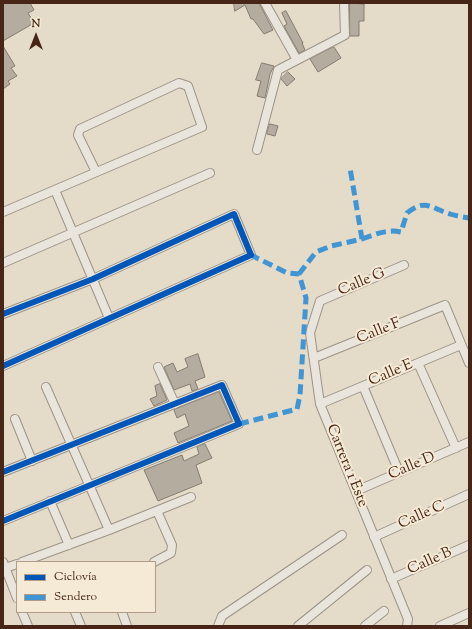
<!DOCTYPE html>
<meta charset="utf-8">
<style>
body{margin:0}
#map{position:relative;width:472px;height:629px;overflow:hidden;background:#e4dbc9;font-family:"Sorts Mill Goudy",serif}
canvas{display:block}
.frame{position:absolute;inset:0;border:4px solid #482617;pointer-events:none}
.legend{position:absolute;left:16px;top:561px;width:140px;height:52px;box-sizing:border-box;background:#f5ead5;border:1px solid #b09c89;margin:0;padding:5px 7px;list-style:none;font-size:12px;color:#482617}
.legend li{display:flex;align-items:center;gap:8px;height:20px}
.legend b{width:20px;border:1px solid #b09c89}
.north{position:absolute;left:16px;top:16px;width:40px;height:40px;-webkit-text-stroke:3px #f5ead5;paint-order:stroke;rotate:0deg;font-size:11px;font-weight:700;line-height:16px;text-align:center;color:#482617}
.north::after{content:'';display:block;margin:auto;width:14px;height:18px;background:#482617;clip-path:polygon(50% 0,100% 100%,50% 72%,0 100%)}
</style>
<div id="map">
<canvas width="472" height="629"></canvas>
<div class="frame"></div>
<ul class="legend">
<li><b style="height:5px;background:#0057b8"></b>Ciclovía</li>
<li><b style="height:5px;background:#4095d4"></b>Sendero</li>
</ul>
<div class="north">N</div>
</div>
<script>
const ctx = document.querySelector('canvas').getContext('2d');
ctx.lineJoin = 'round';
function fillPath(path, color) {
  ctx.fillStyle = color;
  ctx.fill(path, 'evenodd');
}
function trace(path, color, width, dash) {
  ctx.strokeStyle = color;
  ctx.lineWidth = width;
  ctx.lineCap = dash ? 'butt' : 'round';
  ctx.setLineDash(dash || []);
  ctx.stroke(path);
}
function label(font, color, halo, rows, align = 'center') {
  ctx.font = font + ' "Sorts Mill Goudy",serif';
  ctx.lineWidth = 4;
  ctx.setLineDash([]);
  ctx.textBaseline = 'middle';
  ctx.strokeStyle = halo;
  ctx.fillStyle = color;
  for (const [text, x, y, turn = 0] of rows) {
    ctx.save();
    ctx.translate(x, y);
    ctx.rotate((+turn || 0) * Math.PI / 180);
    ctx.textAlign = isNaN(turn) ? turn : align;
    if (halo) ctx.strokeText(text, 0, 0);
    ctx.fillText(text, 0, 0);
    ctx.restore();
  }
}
const building = new Path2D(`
 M3 3H30L34 10 28 13 34 23 3 41Z
 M234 3H259L273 30 264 34 253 19H251L245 5 235 11Z
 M350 3 364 4V21H359V36H350Z
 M286 11 303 43H302L305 50 299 53 284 26 287 24 282 13Z
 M3 46 15 66 11 68 17 76 8 81 10 84 3 89Z
 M334 47 341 58 318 72 310 59Z
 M262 63 274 66 270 74 265 98 257 96 261 81 256 80Z
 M288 72 295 79 287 86 281 79Z
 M270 124 278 126 275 136 267 134Z
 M198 354 205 377 195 381 198 389 192 391 190 384 174 390 164 367 173 363 177 372 188 367 185 359Z
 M160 384 167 400 154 406 150 399 157 396 155 386Z
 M219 392 232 421 178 443 174 433 189 426 185 414 177 418 174 410Z
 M205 444 212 458 196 465 202 483 158 501 144 470 182 455 184 461 199 454 197 447Z`);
fillPath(building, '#b5aca0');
trace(building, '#857b70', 1);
const minor = new Path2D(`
 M265 3 297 60
 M257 150 278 70 345 35 344 3
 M55 190 109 318
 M3 212 202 127 188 86 179 83 80 129 78 135 96 172
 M3 263 210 173
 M404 265 320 301 310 333 320 404 408 619 407 626
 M3 314 93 279 234 214 251 255 3 366
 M314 358 445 305 469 363
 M418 363 456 448
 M158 367 175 404
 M363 386 399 472
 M46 387 109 530
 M320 404 461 345
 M15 419 32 461
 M3 472 222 385 239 424 3 521
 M356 491 469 442
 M50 501 69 545
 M374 537 469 494
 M3 562 17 598
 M22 562 109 530 191 497
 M154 562 171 553 172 545 157 511
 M5 568 17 564
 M391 579 469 545
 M22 612 28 626
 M75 612 81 626
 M122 612 127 626
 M218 626 222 616 342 535
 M298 626 367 570
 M365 626 384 611
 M440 626 469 613`);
trace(minor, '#9c9387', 10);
trace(minor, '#eae5dc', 8);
trace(new Path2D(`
 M362 239C376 234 387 229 401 232L407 213C426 198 430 208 450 214 456 216 463 217 469 218
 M299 274 316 252 331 246 362 239 350 168
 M239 424 297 409 300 395 306 298 299 274 287 273 251 255`), '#4095d4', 5, [10, 5]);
trace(new Path2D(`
 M3 314 93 279 234 214 251 255 3 366
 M3 472 222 385 239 424 3 521`), '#0057b8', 6);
label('15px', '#482617', '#f5ead5', [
 ["Calle G",362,283,-23],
 ["Calle F",379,332,-22],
 ["Calle E",391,374,-23],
 ["Carrera 1 Este",346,466,68],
 ["Calle D",412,467,-23],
 ["Calle C",422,516,-24],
 ["Calle B",430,562,-24]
]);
</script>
